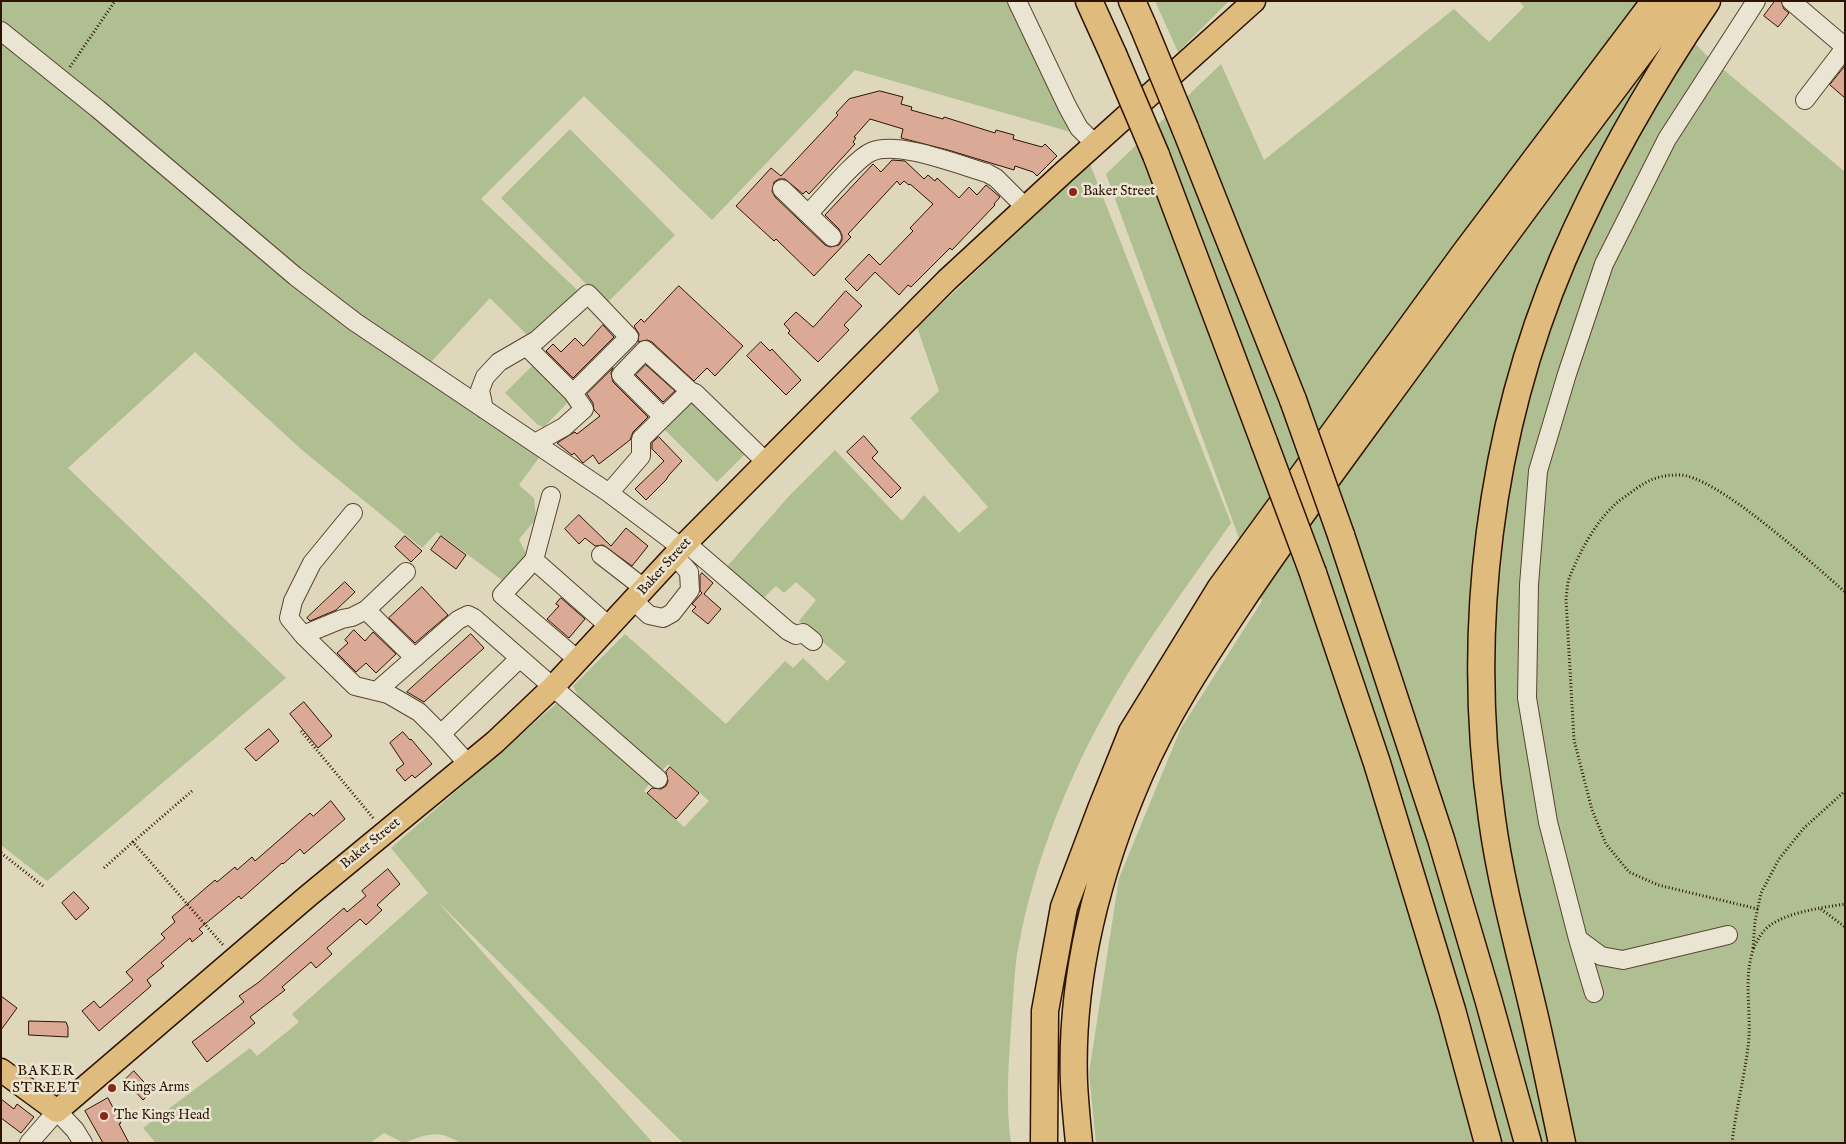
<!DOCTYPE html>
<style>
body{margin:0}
#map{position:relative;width:1846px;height:1144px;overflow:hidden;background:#ded7bb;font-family:"IM FELL English",serif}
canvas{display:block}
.frame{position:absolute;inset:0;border:2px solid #2e1400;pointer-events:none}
</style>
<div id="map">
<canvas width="1846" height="1144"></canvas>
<div class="frame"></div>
</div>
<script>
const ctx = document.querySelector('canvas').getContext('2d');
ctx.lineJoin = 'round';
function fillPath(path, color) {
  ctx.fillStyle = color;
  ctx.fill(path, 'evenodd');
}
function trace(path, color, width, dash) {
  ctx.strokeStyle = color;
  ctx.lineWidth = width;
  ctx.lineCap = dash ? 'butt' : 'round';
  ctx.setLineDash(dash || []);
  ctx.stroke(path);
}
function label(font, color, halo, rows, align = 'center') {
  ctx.font = font + ' "IM FELL English",serif';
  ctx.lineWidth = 5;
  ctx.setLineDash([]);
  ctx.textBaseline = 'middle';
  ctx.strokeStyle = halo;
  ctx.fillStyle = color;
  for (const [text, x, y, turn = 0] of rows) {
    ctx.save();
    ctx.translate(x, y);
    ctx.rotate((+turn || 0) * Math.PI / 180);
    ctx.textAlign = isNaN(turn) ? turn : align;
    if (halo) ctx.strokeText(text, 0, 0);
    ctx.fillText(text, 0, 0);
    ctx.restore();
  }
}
fillPath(new Path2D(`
 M1 1H1014L1074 133 855 70 712 220 584 96 481 199 590 302 540 348 490 298 420 374 541 455 519 485 534 498 536 519 519 539 526 554 502 580 437 532 422 548 302 450 195 352 68 468 286 678 47 881 1 845Z
 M1155 1H1229L1178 52Z
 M1519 1H1657L1705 54 1845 172V1143H1096L1089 1073 1119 878 1181 728 1262 601 1106 174 1221 64 1264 160 1454 9 1489 42 1524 7Z
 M570 129 675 235 606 304 501 198Z
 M1090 164 1231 523C1187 586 1139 650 1102 718 1064 788 1034 865 1019 944 1014 967 1014 991 1012 1015 1009 1056 1005 1102 1011 1143H683L437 901 653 1143H460C438 1129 427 1134 404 1143L384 1133 370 1143H156L143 1128 250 1048 257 1056 299 1022 292 1014 428 893 391 848 557 703 650 783 644 791 684 827 709 801 668 764 660 773 581 701 573 686 625 634 726 724 785 661 793 668 803 658 827 681 846 662 799 621 816 600 796 582 784 593 776 586 759 602 724 570 790 495 835 450 902 521 924 495 959 533 988 507 910 418 939 391 917 327Z
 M533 365 569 401 544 427 538 425 505 393Z
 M691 397 747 452 717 482 662 427Z`), '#afbf92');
const building = new Path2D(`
 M1775 1H1781L1784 9 1789 13 1778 27 1764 16Z
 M1845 66V98L1830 85Z
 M880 91 903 97 901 104 912 107 911 110 943 119 944 117 995 133 996 130 1014 135 1013 139 1042 147 1045 144 1057 156 1037 176 1033 172 1015 166 1014 170 948 150 901 138 903 129 870 119 854 137 856 138 853 142 855 144 809 194 806 191 803 194 785 179H779L774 182 772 191 775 197 825 245 830 247 839 245 842 240V235L839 229 825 215 873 164 881 172 892 160 905 161 924 179 928 175 935 181 937 178 959 198 969 187 977 195 986 185 1000 197 994 204 995 205 952 250 950 248 911 287 908 285 899 295 875 272 857 291 845 279 869 254 880 265 913 231 910 228 933 204 910 184 909 185 904 181 900 185 897 181 848 234 851 237 814 276 776 239 774 241 736 206 771 168 781 176 838 115 836 113 849 99Z
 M679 286 743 346 715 376 707 368 694 381 652 342 647 340 638 342 639 334 634 326 641 319 644 322Z
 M846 291 862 306 844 325 849 330 818 362 788 333 790 331 784 324 796 312 813 327Z
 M603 325 614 337 573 378 546 351 553 344 561 352 575 338 583 346Z
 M761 342 770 351 772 349 801 380 786 395 747 356Z
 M646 365 675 391 663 402 636 375Z
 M613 368 611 373 613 382 648 417 633 432 630 440 599 464 593 455 583 463 574 453 572 455 557 443 573 433 575 432 577 434 600 416 594 410 593 403 587 394Z
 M864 436 878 452 872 458 901 488 891 498 847 452Z
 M659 437 682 461 669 475 666 480 646 500 635 489 664 461 652 449V443Z
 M579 515 611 546 626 528 648 546 632 566 603 545 595 546 585 538 579 544 565 529Z
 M405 536 422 551 411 562 395 547Z
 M441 536 466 555 456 569 431 550Z
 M702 573 713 583 704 594 721 609 708 624 692 611 696 607 692 604 702 593 700 591V576Z
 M345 582 355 592 336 610 310 621 307 618Z
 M422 587 448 615 415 643 389 618Z
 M561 598 585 619 569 638 547 619 559 606 556 604Z
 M354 630 365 641 373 632 396 654 376 673 366 663 356 672 337 653 348 643 345 640Z
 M471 634 484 648 424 702 407 692Z
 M304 702 332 736 318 748 290 714Z
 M269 729 279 741 256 761 245 749Z
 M403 732 410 740 411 739 432 764 415 778 412 775 405 781 396 770 404 764 390 743Z
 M670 767 699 793 676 819 647 793 652 788 661 789 666 786 668 781 666 772Z
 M331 801 345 819 304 854 300 849 283 864 282 863 241 899 239 896 199 929 203 933 192 942 190 938 161 963 164 966 147 980 151 986 99 1031 82 1011 94 1001 100 1008 133 980 126 972 165 938 161 934 175 922 172 917 215 880 217 882 235 867 237 870 252 857 255 861 310 813 313 816Z
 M388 869 400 884 377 905 382 910 366 925 360 919 327 948 332 954 316 968 311 962 282 987 285 990 250 1017 255 1023 207 1062 192 1042 244 1002 239 996 259 982 344 908 347 912 366 896 362 891Z
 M74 892 89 908 76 920 62 903Z
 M1 996 17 1008 1 1030Z
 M29 1021 66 1022 68 1027V1037L29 1035Z
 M134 1071 152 1091 143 1100 125 1080Z
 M108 1098 121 1123 119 1124 129 1143H103L85 1111Z
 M1 1099 14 1109 17 1104 34 1117 21 1133 1 1118Z`);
fillPath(building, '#daaa97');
trace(building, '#2e1400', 1);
const minor = new Path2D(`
 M1017 1 1067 106 1079 128 1095 144
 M1791 1 1845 47
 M1 31 98 109 295 276 355 322 609 493 682 548
 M1805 100 1845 48
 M782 189 832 237
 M808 214C822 200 855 159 871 152 897 140 959 165 987 173L996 178 1025 207
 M527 347 573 393
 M690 391 695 393 766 462
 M484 409 480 390 485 377 499 362 537 340 588 294 629 337 573 393 584 409 564 427 535 443
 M609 493 641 456V439L690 391 645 350 621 375 663 417
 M353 513 312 563 293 601 289 618 303 635 355 686 388 694 419 712 441 734 468 764
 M686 543 788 631 796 635 803 633 813 641
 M601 555 645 589
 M534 560 551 496
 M634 601 649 615 663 618 672 613 690 590 689 572 675 556
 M366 610 406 572
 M303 635 342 619 352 617 366 610 415 658
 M578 660 502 595 534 560 610 627
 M378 690 458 620 468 615 474 618 658 779
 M441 734 520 658
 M1578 939 1601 956 1623 960 1728 935
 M1594 993 1578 939 1548 822 1527 698 1529 585 1538 471 1567 374 1604 264 1667 139 1756 1
 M29 1143 57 1111 75 1130 83 1143`);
const major = new Path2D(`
 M1 1070 57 1111 308 896 495 742 553 687 686 543 947 280 1064 172 1254 1`);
const highway = new Path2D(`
 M1089 1 1113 54
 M1132 1 1143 26
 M1185 128 1293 400
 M1156 155 1264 442
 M1341 535 1441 839 1489 1002 1528 1143
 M1313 573 1377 763 1452 1010 1488 1143
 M1044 1143 1045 1011 1064 907 1101 809 1132 732 1220 589 1465 253 1655 1
 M1079 1143C1077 1123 1075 1103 1074 1083 1070 978 1098 870 1140 774 1166 715 1201 661 1237 607 1288 530 1344 455 1399 380 1492 253 1584 126 1680 1
 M1562 1143C1553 1100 1544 1056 1534 1013 1519 949 1501 885 1492 819 1465 632 1489 433 1563 259 1602 169 1652 82 1707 1`);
trace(minor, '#5a452f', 20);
trace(major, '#2e1400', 25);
trace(highway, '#2e1400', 29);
trace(new Path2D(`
 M70 67 115 1
 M301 731 374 819
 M192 791 133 842 223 945
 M1 853 43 886
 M104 868 133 842
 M1758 909 1658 885 1629 872 1606 844 1592 810 1574 740 1566 599C1567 591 1567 583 1570 576 1581 549 1599 515 1623 498 1643 484 1652 475 1678 475 1714 473 1814 565 1845 592
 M1821 909 1845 927
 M1753 948 1755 921 1761 893 1779 859 1804 828 1845 791
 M1732 1143C1736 1107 1746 1072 1749 1037 1751 1003 1740 961 1763 932 1778 913 1821 908 1845 904`), '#2e1400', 3, [1, 2.5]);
trace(minor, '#eae5d3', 18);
trace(major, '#dfbc7e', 22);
trace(highway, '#dfbc7e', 26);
const highwayBridge = new Path2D(`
 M1143 26 1185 128
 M1113 54 1156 155
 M1293 400 1341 535
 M1264 442 1313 573`);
trace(highwayBridge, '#2e1400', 29, []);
trace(highwayBridge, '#dfbc7e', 26);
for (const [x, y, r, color] of [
 [1073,192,5,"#8f2418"],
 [112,1088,5,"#8f2418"],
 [104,1116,5,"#8f2418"]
]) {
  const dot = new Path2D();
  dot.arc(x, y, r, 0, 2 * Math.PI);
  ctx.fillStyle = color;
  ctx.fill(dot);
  trace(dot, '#eae5d3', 2);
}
label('14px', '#2e1400', '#eae5d3', [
 ["Baker Street",1083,192],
 ["Kings Arms",122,1088],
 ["The Kings Head",114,1116]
], 'left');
label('14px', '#2e1400', '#eae5d3', [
 ["Baker Street",665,567,-48],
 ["Baker Street",371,844,-39]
]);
ctx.letterSpacing = '1px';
label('15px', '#2e1400', '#eae5d3', [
 ["BAKER",46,1072],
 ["STREET",46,1089]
]);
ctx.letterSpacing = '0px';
</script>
